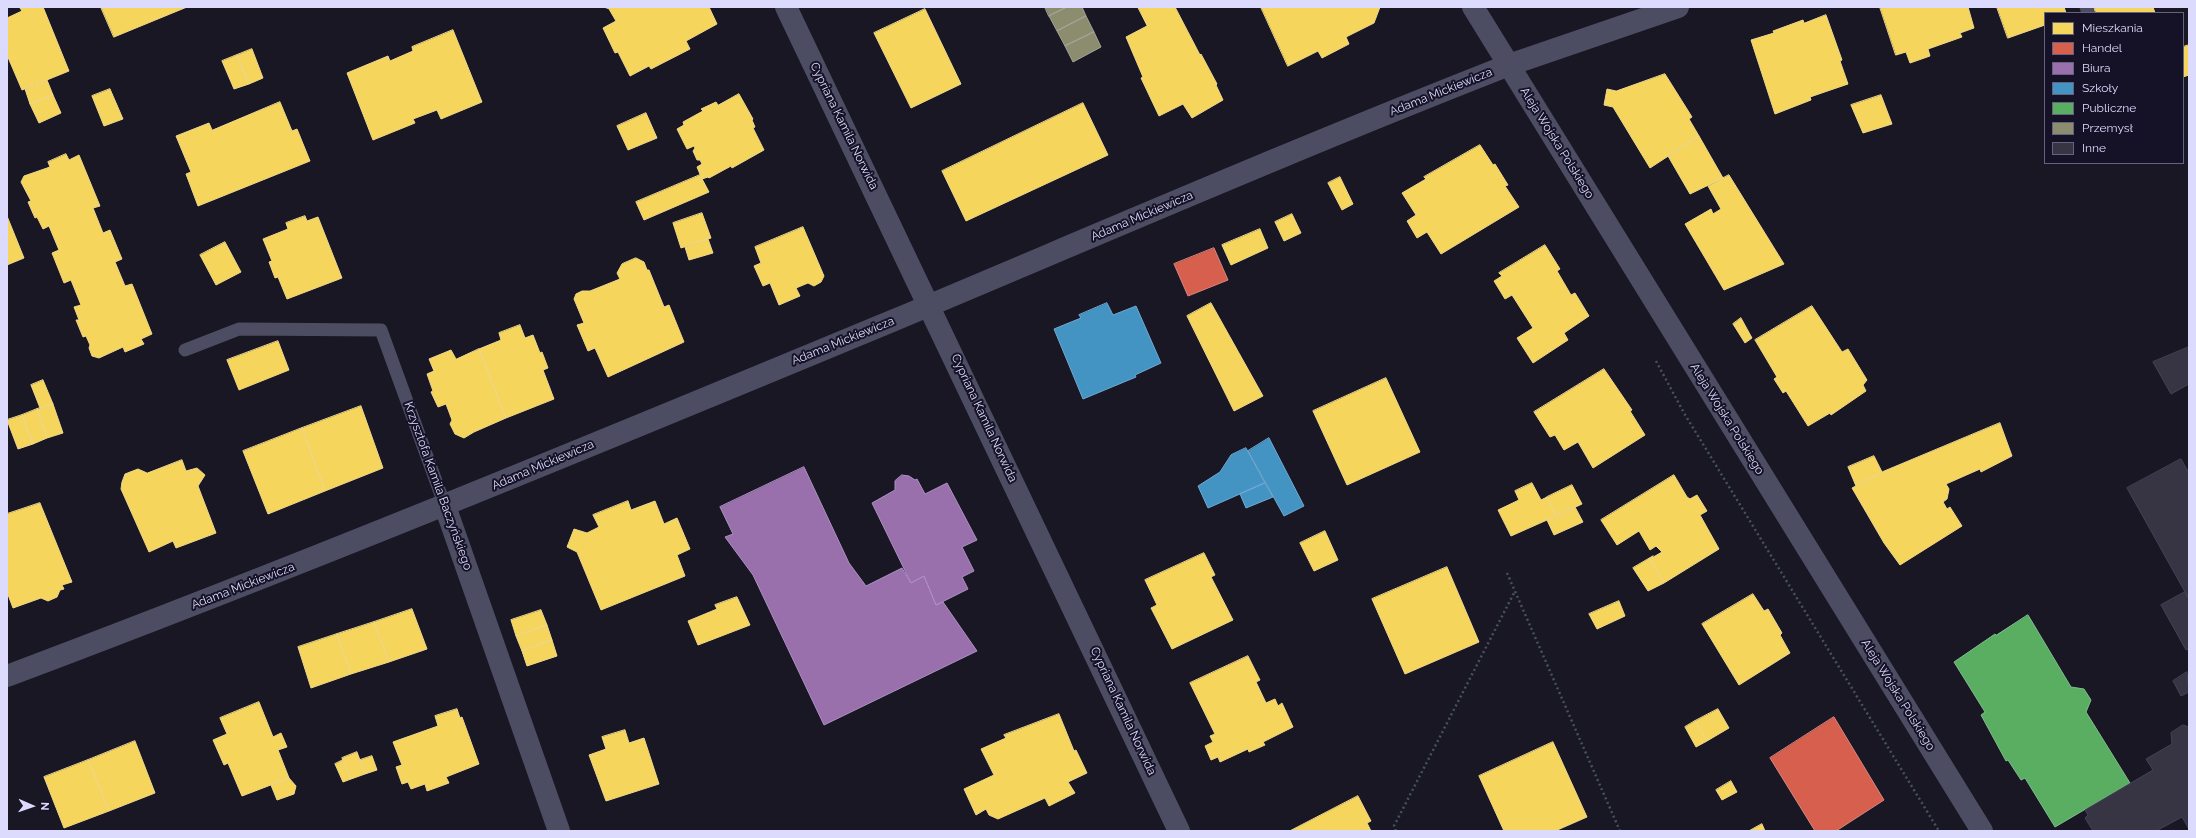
<!DOCTYPE html>
<meta charset="utf-8">
<style>
body{margin:0}
#map{position:relative;width:2196px;height:838px;overflow:hidden;background:#181723;font-family:Raleway,sans-serif}
canvas{display:block}
.frame{position:absolute;inset:0;border:8px solid #dddbfd;pointer-events:none}
.legend{position:absolute;left:2044px;top:12px;width:140px;height:152px;box-sizing:border-box;background:#151228;border:1px solid #65627d;margin:0;padding:5px 7px;list-style:none;font-size:12px;color:#dddbfd}
.legend li{display:flex;align-items:center;gap:8px;height:20px}
.legend b{width:20px;border:1px solid #65627d}
.north{position:absolute;left:12px;top:786px;width:40px;height:40px;-webkit-text-stroke:3px #151228;paint-order:stroke;rotate:92deg;font-size:11px;font-weight:700;line-height:16px;text-align:center;color:#dddbfd}
.north::after{content:'';display:block;margin:auto;width:14px;height:18px;background:#dddbfd;clip-path:polygon(50% 0,100% 100%,50% 72%,0 100%)}
</style>
<div id="map">
<canvas width="2196" height="838"></canvas>
<div class="frame"></div>
<ul class="legend">
<li><b style="height:11px;background:#f6d55c"></b>Mieszkania</li>
<li><b style="height:11px;background:#d6604d"></b>Handel</li>
<li><b style="height:11px;background:#9970ab"></b>Biura</li>
<li><b style="height:11px;background:#4393c3"></b>Szkoły</li>
<li><b style="height:11px;background:#5aae61"></b>Publiczne</li>
<li><b style="height:11px;background:#8c8c6e"></b>Przemysł</li>
<li><b style="height:11px;background:#373544"></b>Inne</li>
</ul>
<div class="north">N</div>
</div>
<script>
const ctx = document.querySelector('canvas').getContext('2d');
ctx.lineJoin = 'round';
function fillPath(path, color) {
  ctx.fillStyle = color;
  ctx.fill(path, 'evenodd');
}
function trace(path, color, width, dash) {
  ctx.strokeStyle = color;
  ctx.lineWidth = width;
  ctx.lineCap = dash ? 'butt' : 'round';
  ctx.setLineDash(dash || []);
  ctx.stroke(path);
}
function label(font, color, halo, rows, align = 'center') {
  ctx.font = font + ' Raleway,sans-serif';
  ctx.lineWidth = 4;
  ctx.setLineDash([]);
  ctx.textBaseline = 'middle';
  ctx.strokeStyle = halo;
  ctx.fillStyle = color;
  for (const [text, x, y, turn = 0] of rows) {
    ctx.save();
    ctx.translate(x, y);
    ctx.rotate((+turn || 0) * Math.PI / 180);
    ctx.textAlign = isNaN(turn) ? turn : align;
    if (halo) ctx.strokeText(text, 0, 0);
    ctx.fillText(text, 0, 0);
    ctx.restore();
  }
}
const homes = new Path2D(`
 M24 7H43L69 71 22 90 7 55V18L22 11 20 8Z
 M101 7H187L114 37Z
 M604 7H709L717 24 686 41 690 49 651 69 649 66 630 76 618 52 615 53 603 28 616 21 609 9Z
 M1138 7H1175L1200 55 1201 54 1217 84 1216 85 1223 100 1192 118 1183 104 1159 116 1141 78 1143 77 1126 37 1147 26Z
 M1261 7H1380L1374 23 1346 37 1349 44 1322 58 1318 51 1288 66Z
 M1880 7H1968L1974 28 1960 33 1962 37 1928 49 1930 56 1910 63 1906 52 1896 55Z
 M1997 7H2064L2066 13H2045V25L2008 38Z
 M2094 7H2153L2155 13H2096Z
 M925 9 961 84 911 108 874 33Z
 M1826 15 1842 60 1840 61 1848 84 1810 97 1811 100 1775 114 1751 40 1774 33 1773 31 1803 20 1804 23Z
 M453 30 482 102 441 119 437 110 413 119 415 123 373 140 347 73 388 56 390 61 413 51 412 47Z
 M2189 45V75L2183 77V47Z
 M252 49 263 78 249 84 237 55Z
 M237 55 249 84 234 89 222 61Z
 M1665 74 1692 117 1689 119 1699 136 1650 168 1613 107 1604 105 1607 89 1616 91Z
 M47 80 53 95 30 104 25 89Z
 M110 89 123 119 104 126 92 96Z
 M739 94 753 119 752 120 755 127 753 128 764 150 732 168 731 166 709 178 708 177 702 179 697 167 702 164 700 160H697L693 151 695 148 694 146 687 149 677 129 684 125 683 122 703 111 701 109 716 102 718 105Z
 M53 95 61 113 39 123 30 104Z
 M1881 95 1892 124 1863 133 1851 105Z
 M280 102 292 131 297 129 310 161 198 206 186 174 191 172 176 136 209 123 212 130Z
 M1083 103 1108 155 966 221 942 171Z
 M646 113 657 138 628 150 617 126Z
 M1699 136 1723 178 1690 194 1668 156Z
 M1480 145 1493 165 1495 164 1508 185 1505 186 1519 207 1441 254 1427 232 1417 238 1407 221 1416 215 1402 193 1426 179 1424 177Z
 M66 154 69 160 79 155 100 206 93 208 103 233 110 230 122 259 115 262 125 286 132 284 152 334 141 339 144 344 125 352 123 347 99 358 92 356 89 348 90 345 86 336 83 337 76 320H79L74 307 81 305 71 280 64 283 52 253 59 250 49 226 43 229 37 217 35 218 28 202 31 201 21 182 24 176 50 167 48 162Z
 M700 175 709 192 644 220 636 202Z
 M1729 175 1784 264 1724 290 1685 224 1711 209 1713 214 1721 209 1708 186Z
 M1340 177 1353 204 1342 210 1328 183Z
 M702 213 711 238 681 248 673 223Z
 M1292 214 1301 233 1284 241 1275 222Z
 M7 216 24 258 7 265Z
 M305 216 307 221 318 217 342 278 287 299 278 277 275 278 269 262 272 261 263 239 288 229 286 223Z
 M803 227 824 276 821 282 814 286 808 283 796 288 800 296 779 305 770 283 763 286 754 266 761 263 755 247Z
 M1260 229 1268 248 1231 265 1222 245Z
 M708 239 713 253 689 260 685 247Z
 M225 242 241 272 216 285 200 255Z
 M1545 245 1560 269 1557 271 1571 295 1575 293 1589 316 1564 333 1568 340 1533 363 1517 338 1533 328 1512 295 1505 299 1494 281 1502 276 1499 273Z
 M636 258 644 262 647 270H649L664 307 669 305 684 342 608 377 595 348 588 351 577 325 584 323 574 299 576 294 582 291H590L620 279 617 273 622 264Z
 M1211 303 1263 396 1234 411 1187 316Z
 M1812 306 1842 352 1848 349 1867 380 1863 385 1866 391 1831 415 1830 413 1808 426 1786 391 1783 393 1774 379 1777 377 1755 340Z
 M1741 318 1752 338 1745 343 1733 324Z
 M520 325 525 338 533 335 540 353 542 352 548 368 543 370 554 399 506 418 479 349 501 340 499 333Z
 M278 341 289 370 239 390 227 360Z
 M479 349 506 418 474 432 464 438 455 434 450 424 452 420 446 404 438 407 431 392 433 391 427 374 434 371 429 359 451 350 456 359Z
 M1604 369 1632 410 1630 411 1645 435 1593 468 1578 442 1564 450 1555 435 1550 437 1534 412Z
 M1386 378 1420 452 1347 485 1313 411Z
 M43 380 53 404 40 408 31 385Z
 M53 404 63 433 47 438 37 409Z
 M361 406 383 468 325 491 302 428Z
 M37 409 47 438 33 444 22 415Z
 M22 415 33 444 18 449 7 420Z
 M2000 423 2012 456 1981 472 1980 469 1946 484 1949 489 1947 499 1943 502 1947 509 1950 507 1962 526 1900 565 1884 543 1852 488 1882 472Z
 M302 428 325 491 268 514 243 451Z
 M1874 456 1882 472 1856 486 1848 467Z
 M182 460 186 471 197 468 205 475 198 486 216 533 176 548 173 541 149 552 121 489 122 482 125 474 138 469 147 473Z
 M1674 475 1687 497 1690 499 1697 495 1707 511 1700 515 1719 549 1664 583 1650 559 1662 552 1656 546 1650 550 1639 531 1617 545 1601 520Z
 M1532 483 1541 500 1547 497 1556 516 1511 536 1498 510 1519 500 1515 491Z
 M1572 485 1582 504 1556 516 1547 497Z
 M628 501 631 510 655 501 664 524 677 518 690 549 677 555 685 576 601 610 577 552 567 547 574 529 587 533 599 527 593 515Z
 M40 503 72 582 62 585 64 589 60 590 57 597 48 601 41 598 13 608 7 592V514Z
 M1575 507 1583 522 1554 535 1547 520Z
 M1325 531 1338 560 1314 571 1300 543Z
 M1204 553 1215 575 1211 577 1233 620 1172 649 1151 608 1157 605 1145 580Z
 M1653 556 1650 559 1664 583 1648 591 1633 568Z
 M1447 567 1479 642 1405 674 1372 599Z
 M1753 594 1764 611 1768 609 1782 633 1780 635 1790 653 1739 685 1702 624Z
 M737 597 750 625 698 645 688 621 717 609 715 605Z
 M1619 601 1625 616 1597 629 1589 614Z
 M412 609 427 649 389 662 374 622Z
 M541 610 547 625 516 636 511 620Z
 M374 622 389 662 351 674 337 634Z
 M547 625 552 640 522 651 516 636Z
 M337 634 351 674 311 688 298 647Z
 M552 640 557 656 527 666 522 651Z
 M1248 656 1260 680 1256 682 1266 703 1275 699 1278 706 1282 703 1293 727 1263 742 1265 745 1249 752 1248 749 1220 762 1218 757 1211 760 1205 746 1213 742 1210 736 1215 734 1190 683Z
 M259 702 273 737 281 733 287 747 278 750 289 778 242 796 228 763 224 765 213 740 227 734 220 718Z
 M457 709 460 718 462 717 479 764 446 777 449 783 427 791 425 784 411 789 408 782 402 784 396 767 402 765 393 742 438 726 435 716Z
 M1718 709 1729 728 1707 741 1695 721Z
 M1059 714 1074 751 1076 750 1087 773 1068 782 1075 793 1049 806 1045 798 998 819 989 815 986 809 976 815 964 789 994 775 981 749 1006 738 1004 735Z
 M1695 721 1707 741 1696 747 1685 727Z
 M625 730 629 743 644 738 659 784 606 801 589 755 606 749 602 737Z
 M135 741 155 793 109 811 88 760Z
 M1553 742 1587 817 1555 831H1504L1479 776Z
 M357 752 365 774 351 779 342 758Z
 M372 756 377 770 365 774 360 760Z
 M88 760 109 811 64 828 44 777Z
 M343 760 351 779 343 782 335 764Z
 M289 778 296 786 294 794 277 800 271 785Z
 M1731 781 1737 792 1722 800 1716 790Z
 M1358 796 1371 821 1367 823 1371 831H1290Z
 M1762 824 1765 831H1749Z`);
fillPath(homes, '#f6d55c');
trace(homes, '#eed78c', 1);
const shops = new Path2D(`
 M1214 248 1228 280 1188 296 1174 264Z
 M1834 717 1884 800 1836 831H1815L1770 758Z`);
fillPath(shops, '#d6604d');
trace(shops, '#d88582', 1);
const offices = new Path2D(`
 M804 467 849 563 866 586 902 568 911 583 924 576 936 605 943 602 977 651 824 725 753 575 725 537 733 534 720 507Z
 M902 475 909 476 915 480 917 479 925 494 947 483 977 540 962 547 974 571 962 577 968 589 936 605 924 576 911 583 872 503 895 490V481Z`);
fillPath(offices, '#9970ab');
trace(offices, '#ad90c4', 1);
const schools = new Path2D(`
 M1107 303 1113 315 1136 306 1161 363 1135 375 1136 377 1083 399 1054 329 1081 318 1079 315Z
 M1269 438 1304 506 1284 516 1248 451Z
 M1246 448 1265 483 1208 508 1198 486 1220 472 1231 455Z
 M1265 483 1273 497 1246 508 1240 494Z`);
fillPath(schools, '#4393c3');
trace(schools, '#71a9d4', 1);
const public = new Path2D(`
 M2028 615 2071 687 2084 689 2091 700 2086 712 2130 783 2055 827 2025 778 2021 780 2008 760 2006 761 1981 715 1985 712 1954 662 1995 634 1996 635Z`);
fillPath(public, '#5aae61');
trace(public, '#81bc90', 1);
const industry = new Path2D(`
 M1045 7H1067L1049 16Z
 M1067 7H1082L1086 16 1057 31 1049 16Z
 M1086 16 1094 32 1065 46 1057 31Z
 M1094 32 1101 47 1073 62 1065 46Z`);
fillPath(industry, '#8c8c6e');
trace(industry, '#a4a499', 1);
const building = new Path2D(`
 M2189 347V384L2171 394 2153 362Z
 M2181 459 2189 473V599L2127 488Z
 M2185 592 2189 599V649L2186 650 2161 605Z
 M2187 672 2189 692 2181 696 2173 681Z
 M2183 725 2189 727V829L2182 817 2156 831H2093L2085 818 2088 815 2085 810 2153 770 2146 759 2172 744 2171 733Z`);
fillPath(building, '#373544');
trace(building, '#454256', 1);
trace(new Path2D(`
 M1656 361 1684 413 1939 831
 M1507 573 1620 831
 M1396 831 1394 826 1515 591`), '#46525f', 2.5, [2, 3]);
trace(new Path2D(`
 M2086 7 2088 13
 M185 350 239 329 381 330 445 506`), '#4c4c63', 13);
trace(new Path2D(`
 M786 7 1179 831
 M1509 65 1678 7
 M445 506 559 831`), '#4c4c63', 22);
trace(new Path2D(`
 M1473 7 1982 831
 M7 676C305 564 598 443 892 321 1097 235 1302 146 1509 65`), '#4c4c63', 22);
label('12px', '#dddbfd', '#151228', [
 ["Adama Mickiewicza",1441,92,-22],
 ["Cypriana Kamila Norwida",844,126,64],
 ["Aleja Wojska Polskiego",1557,143,58],
 ["Adama Mickiewicza",1142,216,-23],
 ["Adama Mickiewicza",843,341,-22],
 ["Cypriana Kamila Norwida",984,418,65],
 ["Aleja Wojska Polskiego",1727,419,58],
 ["Adama Mickiewicza",543,465,-23],
 ["Krzysztofa Kamila Baczyńskiego",438,486,70],
 ["Adama Mickiewicza",243,586,-21],
 ["Aleja Wojska Polskiego",1898,695,58],
 ["Cypriana Kamila Norwida",1123,711,65]
]);
</script>
